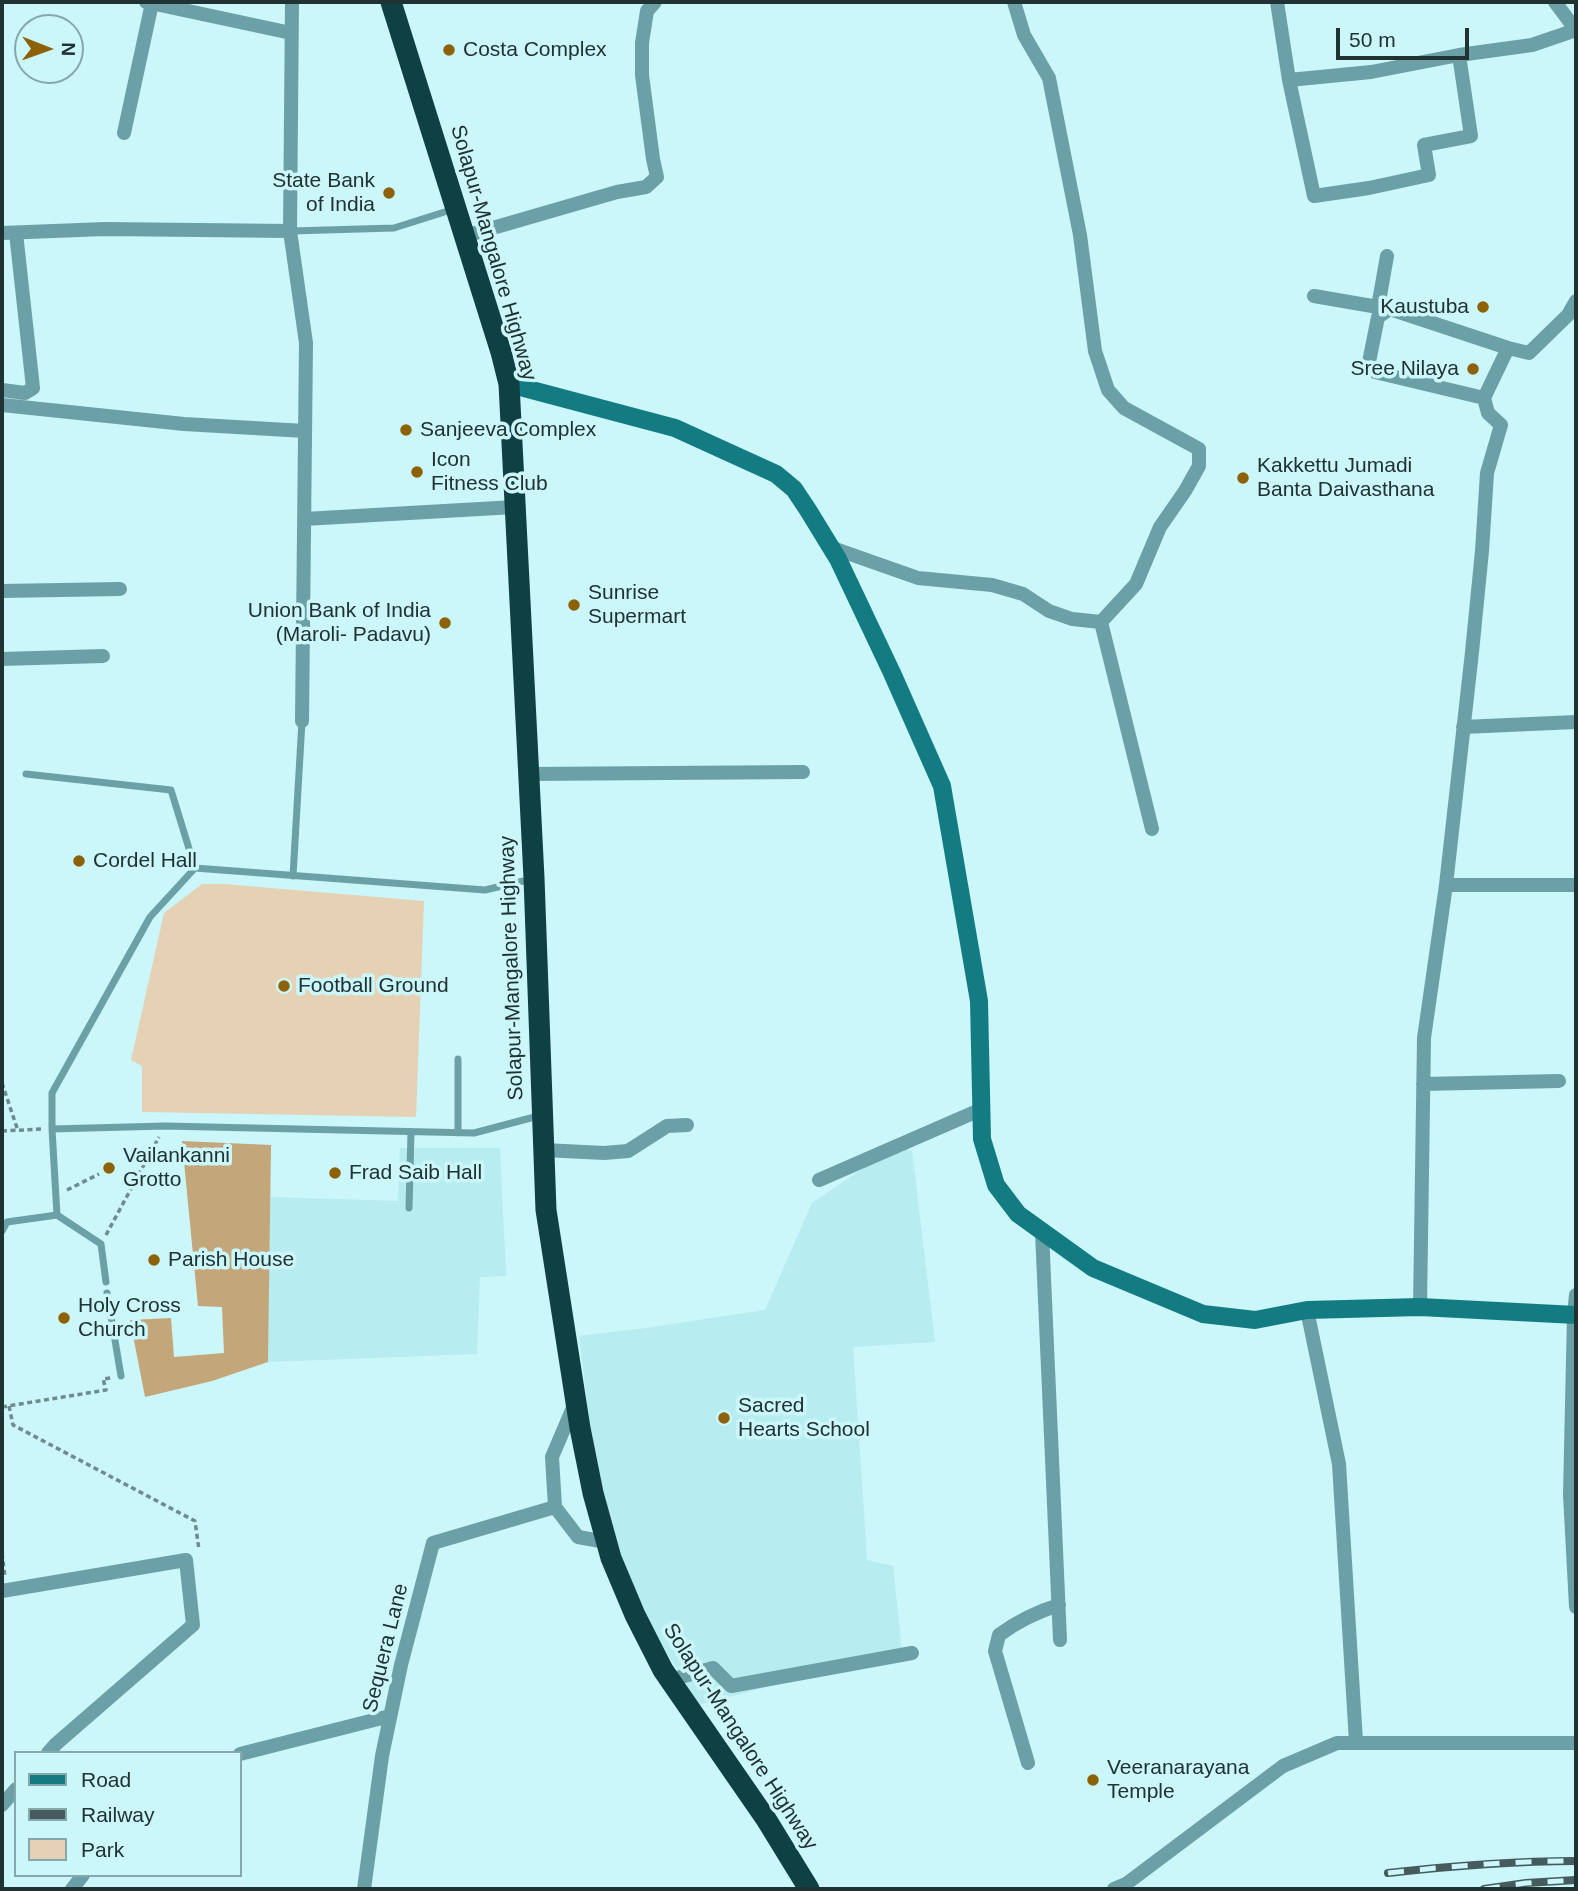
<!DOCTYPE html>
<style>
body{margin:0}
#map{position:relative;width:1578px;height:1891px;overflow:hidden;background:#cbf6fa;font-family:Helvetica,sans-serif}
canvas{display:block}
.frame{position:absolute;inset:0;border:4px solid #213233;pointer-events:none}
.legend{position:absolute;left:14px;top:1751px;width:228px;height:126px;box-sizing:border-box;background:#cbf6fa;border:2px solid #87a8aa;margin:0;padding:9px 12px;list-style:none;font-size:21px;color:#213233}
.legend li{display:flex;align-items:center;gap:14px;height:35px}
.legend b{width:35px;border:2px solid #87a8aa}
.north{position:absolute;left:14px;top:14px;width:70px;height:70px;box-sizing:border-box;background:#cbf6fa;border:2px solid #87a8aa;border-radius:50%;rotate:91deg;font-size:19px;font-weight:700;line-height:28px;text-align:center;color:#213233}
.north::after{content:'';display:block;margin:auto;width:24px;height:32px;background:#8d6106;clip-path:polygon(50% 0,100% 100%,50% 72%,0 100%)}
.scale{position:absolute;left:1336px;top:28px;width:133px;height:32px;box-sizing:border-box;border:4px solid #213233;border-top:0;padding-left:9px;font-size:21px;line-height:24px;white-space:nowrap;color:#213233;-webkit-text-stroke:5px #cbf6fa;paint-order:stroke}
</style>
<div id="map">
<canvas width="1578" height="1891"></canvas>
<div class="frame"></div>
<ul class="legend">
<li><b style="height:9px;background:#137c83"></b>Road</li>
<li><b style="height:9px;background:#455b5d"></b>Railway</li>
<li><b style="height:19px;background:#e5d2b5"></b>Park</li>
</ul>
<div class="north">N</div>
<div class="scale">50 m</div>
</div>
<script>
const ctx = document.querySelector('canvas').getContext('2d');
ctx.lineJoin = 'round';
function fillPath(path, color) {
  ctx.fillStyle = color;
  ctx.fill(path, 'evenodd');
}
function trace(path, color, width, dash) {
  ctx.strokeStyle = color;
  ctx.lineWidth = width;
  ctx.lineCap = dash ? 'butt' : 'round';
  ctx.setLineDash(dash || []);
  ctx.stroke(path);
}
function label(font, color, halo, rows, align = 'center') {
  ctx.font = font + ' Helvetica,sans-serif';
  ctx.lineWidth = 7;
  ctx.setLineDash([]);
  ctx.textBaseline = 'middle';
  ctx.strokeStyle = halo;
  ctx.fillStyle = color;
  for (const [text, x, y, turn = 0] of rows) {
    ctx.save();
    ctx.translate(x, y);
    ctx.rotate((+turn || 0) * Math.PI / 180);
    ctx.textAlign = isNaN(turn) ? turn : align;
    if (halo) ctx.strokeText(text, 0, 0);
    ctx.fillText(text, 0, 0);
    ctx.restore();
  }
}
fillPath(new Path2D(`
 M896 1146 912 1151 935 1342 853 1347 867 1560 893 1566 902 1651 699 1705 625 1584 598 1489 579 1336 646 1328 765 1310 812 1203Z
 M400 1148H500L506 1276 480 1277 477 1354 268 1362 270 1197 398 1201Z`), '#b7ecf0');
fillPath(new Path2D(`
 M202 884H224L424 901 416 1117 142 1112V1066L131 1060 164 913Z`), '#e5d2b5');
fillPath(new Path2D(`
 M182 1141 271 1145 268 1362 212 1381 145 1397 130 1320 171 1318 174 1357 224 1353 222 1307 198 1306Z`), '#c3a67a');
trace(new Path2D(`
 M2 1083 18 1131
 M2 1131 42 1129
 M67 1190 99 1174
 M106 1235 159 1137
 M9 1406 13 1425 195 1521 199 1550
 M2 1407 106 1390 103 1379 111 1378
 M2 1553 5 1577`), '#6e8b8d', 3.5, [5, 3.5]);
trace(new Path2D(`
 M291 231 394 228 454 209
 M26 774 171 790 195 868
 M195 868 485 890 532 879
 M293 876 302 721
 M52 1129V1093L150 917 195 868
 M458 1133V1059
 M409 1208 411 1132
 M2 1231 7 1222 57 1215
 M106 1282 101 1244 57 1215 52 1129 165 1126 474 1133 542 1115
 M107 1293 121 1376`), '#6ba1a6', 7);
trace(new Path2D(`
 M146 2 291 33
 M292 2 290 231 306 343 302 721
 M1277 2 1289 80 1314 196 1369 188 1429 175 1424 145 1471 136 1459 55
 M1555 2 1576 30
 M1289 80 1371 72 1459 55 1532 45 1576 30
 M124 133 152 3
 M2 233 105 229 290 231
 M465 236 617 192 646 187 657 177 653 159 642 75V43L647 11 655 2
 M1314 296 1378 307 1383 313
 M1378 307 1387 256
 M2 390 25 393 33 388 16 233
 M1484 398 1375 372 1369 362 1378 317 1390 309 1508 348
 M2 405 184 424 305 431
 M304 519 515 507
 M830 547 918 578 992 585 1023 594 1049 611 1072 619 1101 622 1136 584 1160 527 1185 491 1199 466V449L1124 408 1108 390 1095 351 1080 235 1049 78 1024 35 1014 2
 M2 591 120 589
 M1101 622 1152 829
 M2 659 103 656
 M1463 727 1576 722
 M528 774 803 772
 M1446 885H1576
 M1423 1084 1559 1081
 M544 1150 604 1153 628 1151 667 1126 687 1125
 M819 1180 982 1109
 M1042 1232 1060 1640
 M1576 1295 1574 1315 1570 1495 1576 1607
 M1420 1307 1424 1038 1446 885 1472 652 1482 551 1487 473 1501 425 1488 413 1484 398 1508 348 1529 353 1568 315 1576 301
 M1307 1310 1339 1464 1356 1742
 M575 1403 552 1457 555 1507 578 1537 606 1542
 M2 1591 186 1560 193 1625 56 1744 48 1753
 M670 1680 713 1668 731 1686 912 1653
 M240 1754 390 1716
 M1028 1763 995 1651 999 1635C1018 1621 1036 1612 1059 1605
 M2 1805 16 1789
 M72 1889 83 1875
 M364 1889 382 1756 401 1665 433 1543 555 1507
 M1114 1889 1126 1884 1283 1766 1337 1743H1576`), '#6ba1a6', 14);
trace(new Path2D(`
 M509 384 675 428 776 474 794 489 808 510 838 559 892 673 942 786 979 1001 982 1139 996 1185 1018 1214 1093 1268 1203 1314 1255 1320 1307 1310 1420 1307 1576 1315`), '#137c83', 18);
trace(new Path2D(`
 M391 2 501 352 509 384 534 878 546 1210 580 1428 593 1493 611 1558 635 1615 663 1670 766 1819 809 1889`), '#0f4044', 21);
const rail = new Path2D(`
 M1388 1873C1451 1866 1513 1861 1576 1861
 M1484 1889 1526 1883 1576 1880`);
trace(rail, '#455b5d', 8);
trace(rail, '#cbf6fa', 5, [16]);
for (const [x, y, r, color] of [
 [449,50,7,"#8d6106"],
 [389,193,7,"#8d6106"],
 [1483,307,7,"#8d6106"],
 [1473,369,7,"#8d6106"],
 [406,430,7,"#8d6106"],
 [417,472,7,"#8d6106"],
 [1243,478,7,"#8d6106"],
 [574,605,7,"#8d6106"],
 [445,623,7,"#8d6106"],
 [79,861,7,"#8d6106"],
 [284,986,7,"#8d6106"],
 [109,1168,7,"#8d6106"],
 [335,1173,7,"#8d6106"],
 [154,1260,7,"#8d6106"],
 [64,1318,7,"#8d6106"],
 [724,1418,7,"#8d6106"],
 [1093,1780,7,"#8d6106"]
]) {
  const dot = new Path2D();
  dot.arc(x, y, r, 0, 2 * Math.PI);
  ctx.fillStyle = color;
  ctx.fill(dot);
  trace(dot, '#cbf6fa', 2.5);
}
label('21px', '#213233', '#cbf6fa', [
 ["Costa Complex",463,50],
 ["State Bank",375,181,"right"],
 ["of India",375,205,"right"],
 ["Kaustuba",1469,307,"right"],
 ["Sree Nilaya",1459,369,"right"],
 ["Sanjeeva Complex",420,430],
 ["Icon",431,460],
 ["Fitness Club",431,484],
 ["Kakkettu Jumadi",1257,466],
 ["Banta Daivasthana",1257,490],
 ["Sunrise",588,593],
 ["Supermart",588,617],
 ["Union Bank of India",431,611,"right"],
 ["(Maroli- Padavu)",431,635,"right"],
 ["Cordel Hall",93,861],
 ["Football Ground",298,986],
 ["Vailankanni",123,1156],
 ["Grotto",123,1180],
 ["Frad Saib Hall",349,1173],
 ["Parish House",168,1260],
 ["Holy Cross",78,1306],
 ["Church",78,1330],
 ["Sacred",738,1406],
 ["Hearts School",738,1430],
 ["Veeranarayana",1107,1768],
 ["Temple",1107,1792]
], 'left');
label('21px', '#213233', '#cbf6fa', [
 ["Solapur-Mangalore Highway",493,253,74],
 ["Solapur-Mangalore Highway",512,968,-92],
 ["Sequera Lane",386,1648,-76],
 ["Solapur-Mangalore Highway",740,1737,57]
]);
</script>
